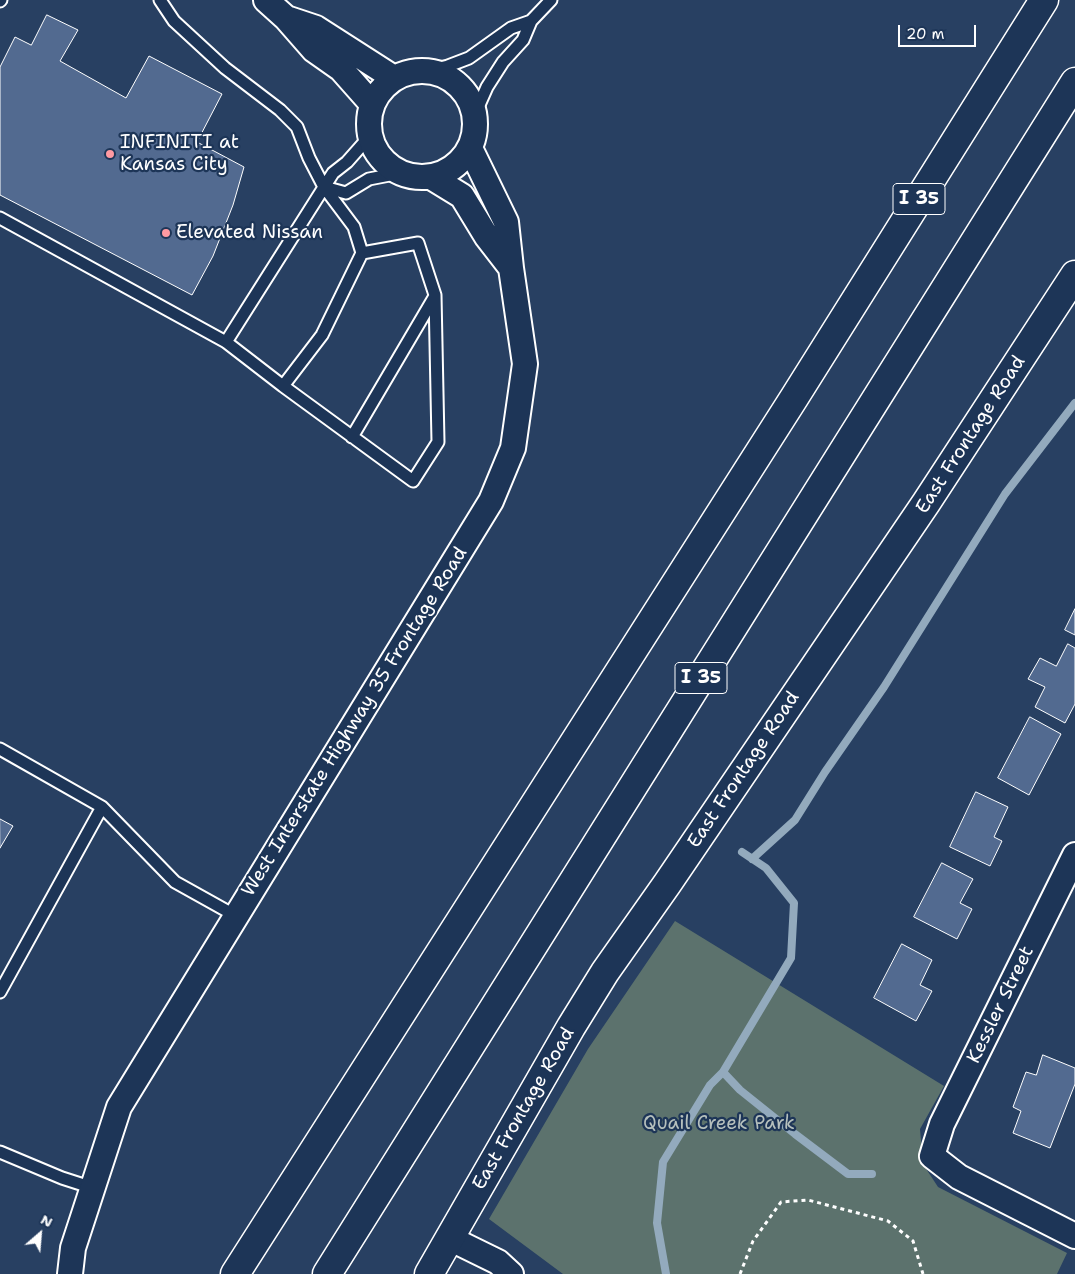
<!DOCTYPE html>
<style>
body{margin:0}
#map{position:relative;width:1075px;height:1274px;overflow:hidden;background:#284062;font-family:"Shantell Sans",sans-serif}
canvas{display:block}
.north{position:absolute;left:15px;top:1209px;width:50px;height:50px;-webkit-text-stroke:4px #1d3557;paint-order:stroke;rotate:27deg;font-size:14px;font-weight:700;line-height:20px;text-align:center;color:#fff}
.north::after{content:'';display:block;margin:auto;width:18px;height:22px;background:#fff;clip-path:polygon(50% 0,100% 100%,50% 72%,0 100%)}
.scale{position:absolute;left:898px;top:25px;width:78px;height:22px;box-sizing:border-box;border:2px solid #fff;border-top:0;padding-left:6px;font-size:15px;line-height:18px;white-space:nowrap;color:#fff;-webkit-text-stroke:4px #1d3557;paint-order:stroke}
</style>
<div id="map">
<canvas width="1075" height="1274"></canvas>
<div class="north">N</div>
<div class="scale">20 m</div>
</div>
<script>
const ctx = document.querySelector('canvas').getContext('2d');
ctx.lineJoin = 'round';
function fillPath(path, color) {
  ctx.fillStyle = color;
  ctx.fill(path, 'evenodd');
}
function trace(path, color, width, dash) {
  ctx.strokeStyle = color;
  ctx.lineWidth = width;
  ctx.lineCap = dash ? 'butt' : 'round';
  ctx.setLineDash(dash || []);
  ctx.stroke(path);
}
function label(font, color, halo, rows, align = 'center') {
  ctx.font = font + ' "Shantell Sans",sans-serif';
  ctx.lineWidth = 4.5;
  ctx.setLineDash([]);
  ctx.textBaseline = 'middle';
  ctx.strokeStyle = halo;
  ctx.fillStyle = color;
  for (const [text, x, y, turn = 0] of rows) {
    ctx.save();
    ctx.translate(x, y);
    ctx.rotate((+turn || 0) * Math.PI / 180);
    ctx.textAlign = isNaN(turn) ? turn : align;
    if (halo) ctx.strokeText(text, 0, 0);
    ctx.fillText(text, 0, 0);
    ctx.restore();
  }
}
fillPath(new Path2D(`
 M675 921 944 1086 920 1129 923 1164 938 1187 1067 1253 1057 1274H563L489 1219 588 1049Z`), '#5c726d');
trace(new Path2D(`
 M752 859 795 820 825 772 884 687 1005 494 1075 403
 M723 1072 740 1090 795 1134 848 1174H872
 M666 1274 657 1223 663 1162 710 1085 723 1072 791 958 794 903 766 868 742 852`), '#93aabd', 8);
const building = new Path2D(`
 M47 15 78 30 60 61 126 98 149 56 222 94 197 142 244 167 233 205 213 256 192 295 0 195V67L15 37 31 45Z
 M1075 609V635L1065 630Z
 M1068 644 1075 648V704L1065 723 1035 707 1045 687 1028 679 1040 658 1056 666Z
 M1030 717 1061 734 1029 795 998 778Z
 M976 792 1008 807 994 837 1002 841 990 866 950 847Z
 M0 819 13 826 0 848Z
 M942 863 973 879 960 903 972 909 957 939 914 917Z
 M902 944 932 960 920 985 932 991 916 1021 874 998Z
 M1043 1055 1075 1068V1084L1050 1148 1013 1133 1021 1111 1013 1107 1026 1072 1036 1075Z`);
fillPath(building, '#526a90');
trace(building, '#fff', 1);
const lane = new Path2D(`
 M160 0 174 21 225 68 280 110 297 127 309 158 324 187 354 227 362 253 322 335 283 386
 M0 1 1 0
 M427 71 448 66 469 58 511 28 531 21
 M475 114 487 87 503 62 523 40 531 21 551 0
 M324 187 346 193 369 179 400 173
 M0 218 226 342 283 386 413 481 438 442 435 295 418 243 362 253
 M226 342 333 173 347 162 370 136
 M352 437 435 296
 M0 749 102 807 175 882 236 916
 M0 992 102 807
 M0 1152 62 1178 93 1188`);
const street = new Path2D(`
 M266 0 286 18 314 50 341 69 372 104
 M286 18 316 28 394 78
 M369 124a53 53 0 1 1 106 0a53 53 0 1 1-106 0Z
 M431 177 462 196 487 237 511 268
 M1075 855 942 1124 932 1156 959 1177 1075 1236
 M449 1238 498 1262 511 1274
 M70 1274 73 1248 119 1107 491 501 513 448 525 364 511 268 506 222 470 148`);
const secondary = new Path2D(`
 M429 1274 571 1027 605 972 667 884 926 503 1075 275`);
const highway = new Path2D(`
 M235 1274 794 398 1044 0
 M327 1274 1075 82`);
trace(lane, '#fff', 15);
trace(street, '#fff', 28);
trace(secondary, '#fff', 31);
trace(highway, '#fff', 31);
trace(new Path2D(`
 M740 1274 753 1241 781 1202 808 1200 888 1221 913 1241 923 1274`), '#fff', 3, [4, 4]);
trace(lane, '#1d3557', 11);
trace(street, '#1d3557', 24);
trace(secondary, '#1d3557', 28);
trace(highway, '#1d3557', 28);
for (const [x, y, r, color] of [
 [110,154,5,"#ff9aa2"],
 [166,233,5,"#ff9aa2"]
]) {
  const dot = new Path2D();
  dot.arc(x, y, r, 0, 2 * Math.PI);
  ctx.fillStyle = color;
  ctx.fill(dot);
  trace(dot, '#1d3557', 2);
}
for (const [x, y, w] of [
 [919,199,52],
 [701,678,52]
]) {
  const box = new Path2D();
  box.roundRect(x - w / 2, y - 15.5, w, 31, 4);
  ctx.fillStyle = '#1d3557';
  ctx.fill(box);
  trace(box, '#fff', 1);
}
label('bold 18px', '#fff', null, [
 ["I 35",919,199],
 ["I 35",701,678]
]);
label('19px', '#fff', '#1d3557', [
 ["INFINITI at",120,143],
 ["Kansas City",120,165],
 ["Elevated Nissan",176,233]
], 'left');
label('19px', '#fff', '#1d3557', [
 ["East Frontage Road",971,435,-57],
 ["West Interstate Highway 35 Frontage Road",355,722,-58],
 ["East Frontage Road",744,770,-56],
 ["Kessler Street",1001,1005,-64],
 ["East Frontage Road",524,1109,-60]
]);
label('19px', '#b6c0bd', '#1d3557', [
 ["Quail Creek Park",719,1124]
]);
</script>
